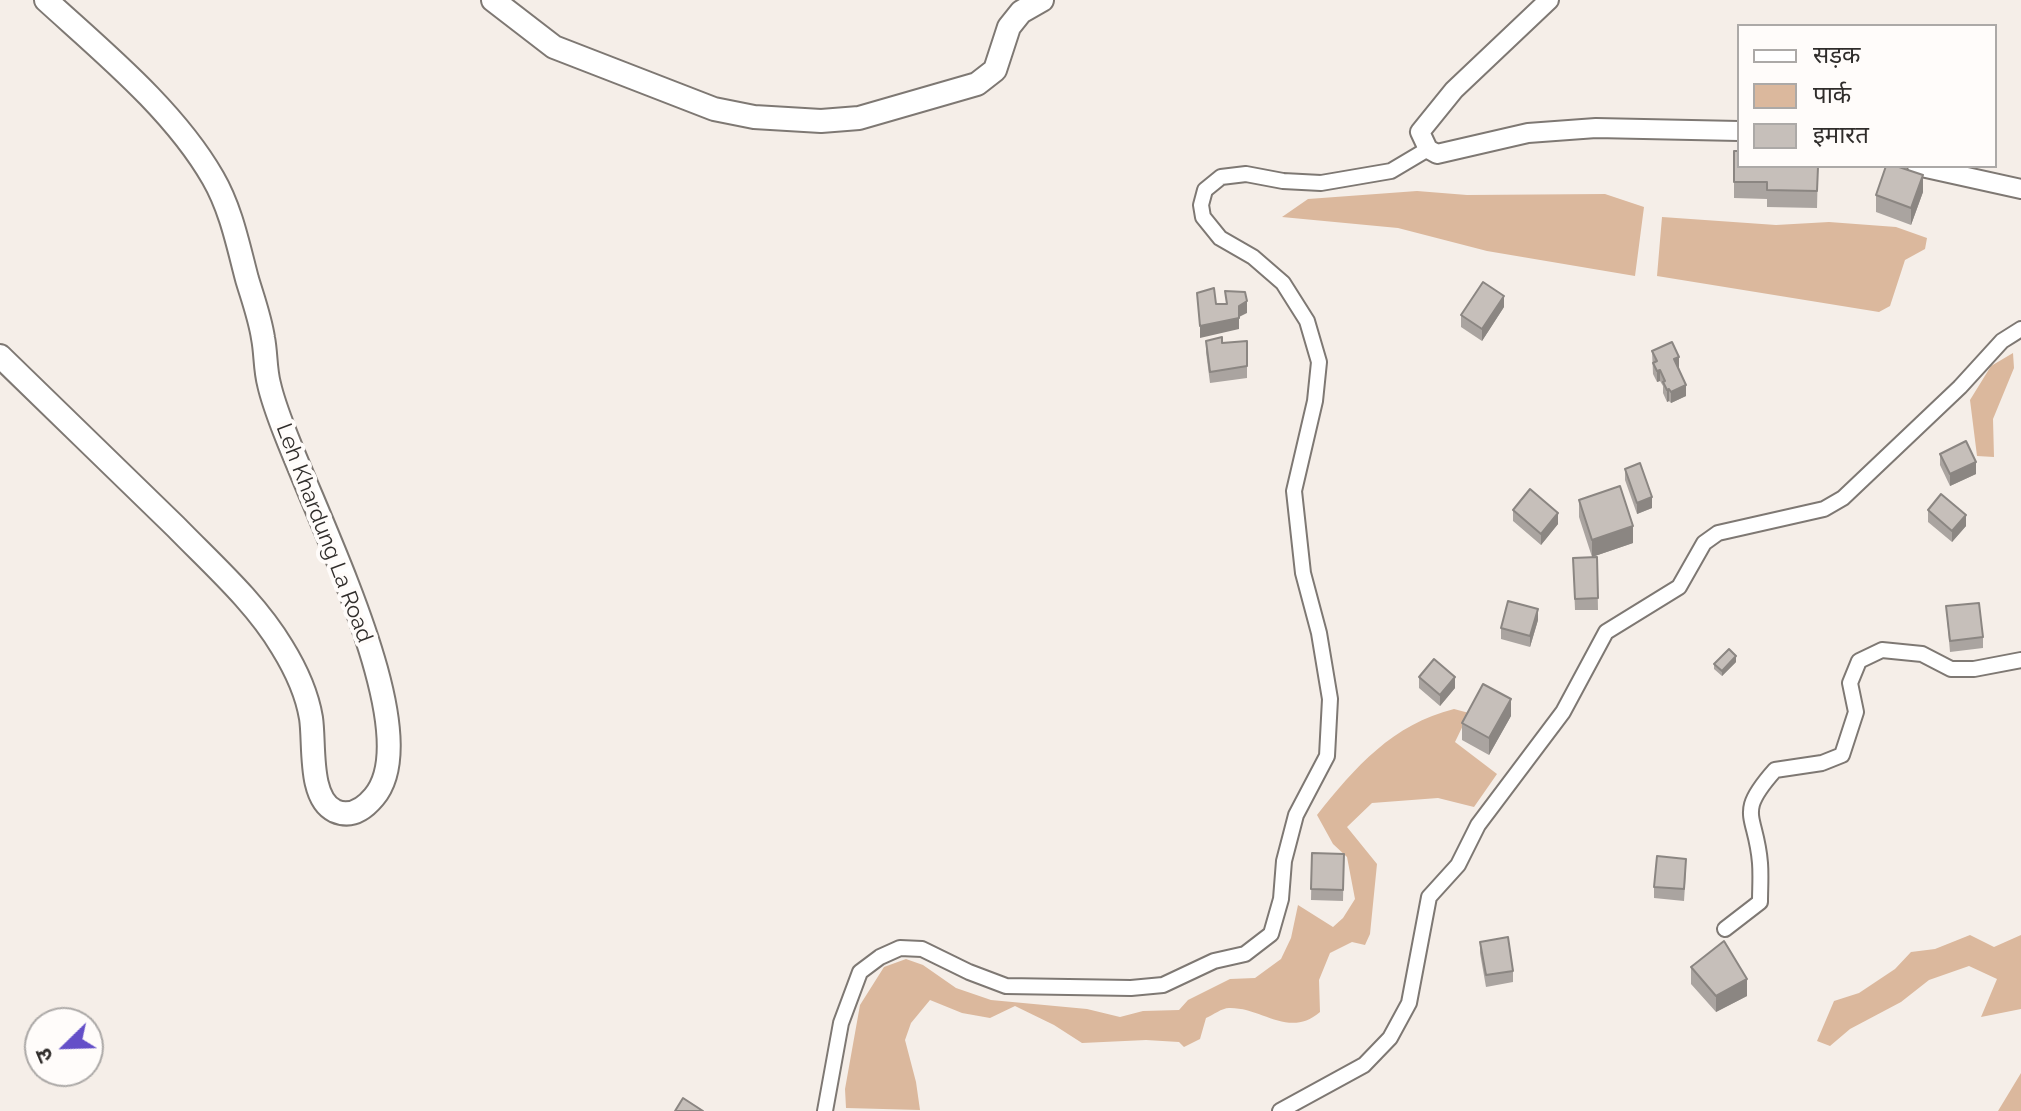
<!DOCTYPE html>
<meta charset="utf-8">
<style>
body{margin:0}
#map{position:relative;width:2021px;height:1111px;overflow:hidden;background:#f5eee8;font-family:Raleway,"Noto Sans Devanagari",sans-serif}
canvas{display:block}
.legend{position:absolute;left:1737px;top:24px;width:260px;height:144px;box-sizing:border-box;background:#fffcfa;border:2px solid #aca9a7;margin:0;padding:10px 14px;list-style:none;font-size:24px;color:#302d2b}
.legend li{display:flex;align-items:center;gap:16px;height:40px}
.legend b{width:40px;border:2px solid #aca9a7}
.north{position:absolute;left:24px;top:1007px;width:80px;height:80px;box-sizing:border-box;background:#fffcfa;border:2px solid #aca9a7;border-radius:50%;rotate:247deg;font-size:22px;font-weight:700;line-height:32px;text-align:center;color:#302d2b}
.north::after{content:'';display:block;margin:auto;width:28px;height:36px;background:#644fc8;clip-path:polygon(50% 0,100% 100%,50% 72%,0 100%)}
</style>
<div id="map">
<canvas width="2021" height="1111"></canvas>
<ul class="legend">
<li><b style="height:10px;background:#fff"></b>सड़क</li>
<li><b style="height:22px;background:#dbb89d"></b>पार्क</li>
<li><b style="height:22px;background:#c6bfba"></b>इमारत</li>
</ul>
<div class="north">उ</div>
</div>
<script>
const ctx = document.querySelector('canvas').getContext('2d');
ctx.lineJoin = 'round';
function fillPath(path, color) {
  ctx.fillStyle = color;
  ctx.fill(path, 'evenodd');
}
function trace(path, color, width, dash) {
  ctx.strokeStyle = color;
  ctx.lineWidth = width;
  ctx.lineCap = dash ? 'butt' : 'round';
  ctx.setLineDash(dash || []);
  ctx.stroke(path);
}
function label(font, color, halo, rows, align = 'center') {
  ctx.font = font + ' Raleway,sans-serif';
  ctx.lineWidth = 8;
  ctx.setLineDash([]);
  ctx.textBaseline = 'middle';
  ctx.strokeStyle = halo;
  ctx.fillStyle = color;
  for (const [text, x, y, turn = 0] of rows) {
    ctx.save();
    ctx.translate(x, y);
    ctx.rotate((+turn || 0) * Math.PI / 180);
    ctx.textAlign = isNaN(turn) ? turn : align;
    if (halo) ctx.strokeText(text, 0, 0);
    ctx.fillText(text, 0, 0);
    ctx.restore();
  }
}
fillPath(new Path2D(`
 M1417 191 1467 195 1605 194 1644 207 1635 276 1487 251 1398 228 1282 217 1308 199Z
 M1662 217 1776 225 1829 222 1896 227 1927 238 1925 249 1905 260 1890 306 1879 312 1657 276Z
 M2013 353 2014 368 1993 419 1994 457 1977 456 1970 400 1991 366Z
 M1454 709 1469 713 1455 742 1497 774 1474 807 1438 798 1372 803 1347 827 1377 864 1370 934 1365 945 1352 942 1330 953 1319 980 1320 1012C1289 1039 1262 1007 1229 1008 1222 1008 1213 1015 1206 1018L1200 1039 1184 1047 1179 1042 1146 1040 1082 1043 1054 1025 1015 1006 990 1018 962 1013 930 1000 911 1023 905 1040 916 1082 920 1110 846 1108 845 1089 860 1005 884 967 906 959 923 965 956 988 991 1000 1087 1009 1120 1017 1143 1011 1179 1010 1188 1000 1230 979 1255 978 1281 959 1291 938 1298 905 1333 927 1343 918 1355 899 1347 857 1333 844 1317 815C1355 767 1393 724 1454 709Z
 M1970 935 1994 947 2021 935V1009L1981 1017 1997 979 1969 966 1929 980 1901 1002 1850 1029 1830 1046 1817 1041 1834 1001 1859 993 1895 969 1911 952 1935 949Z
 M2021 1073V1111H1998Z`), '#dbb89d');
const minor = new Path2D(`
 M1725 929 1760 902C1760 889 1761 876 1760 863 1756 813 1735 815 1775 770L1822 763 1842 755 1856 712 1850 683 1859 661 1882 650 1922 654 1951 669H1974L2021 660
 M825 1111 841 1023 860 972 880 957 900 948 922 949 969 972 1006 986 1131 988 1163 985 1214 961 1245 954 1271 934 1281 899 1284 861 1296 815 1327 756 1330 699 1319 633 1303 573 1294 491 1315 401 1319 362 1307 321 1283 283 1253 257 1220 238 1203 217 1201 205 1205 190 1221 177 1246 174 1283 181 1321 183 1391 171 1428 149
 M1280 1111 1364 1065 1390 1038 1409 1003 1429 897 1458 865 1478 825 1563 712 1606 632 1679 587 1704 543 1718 533 1824 509 1843 498 1960 387 2002 341 2021 329`);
const tertiary = new Path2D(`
 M1549 0 1454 90 1420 132 1428 149 1437 154 1528 133 1596 128 1739 131
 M1917 166 2021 189`);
const primary = new Path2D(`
 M493 0 554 47 714 109 754 117 821 121 859 118 977 84 995 70 1009 27 1021 12 1042 0
 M0 356C59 413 117 470 176 527 213 565 255 602 282 647 295 668 307 694 311 718 315 744 308 798 335 811 351 818 364 809 374 797 435 725 288 469 269 384 265 369 266 353 263 338 260 318 253 299 247 279 238 245 231 209 213 178 174 110 103 52 46 0`);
trace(minor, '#7e7873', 18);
trace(tertiary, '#7e7873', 22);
trace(primary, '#7e7873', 26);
trace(minor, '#fff', 14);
trace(tertiary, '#fff', 18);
trace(primary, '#fff', 22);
fillPath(new Path2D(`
 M1734 151 1739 166 1818 167 1817 208 1767 207V199L1734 198Z
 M1923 192 1911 225 1876 212V195Z
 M1504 307 1482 341 1461 327V315Z
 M1206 341 1222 343 1247 341V378L1210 383 1206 352Z
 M1652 351 1679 368 1686 396 1671 403 1669 401 1667 402 1663 393V386L1660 381 1657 382 1653 374Z
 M1940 454 1976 474 1950 486 1940 465Z
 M1625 469 1652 508 1637 514 1625 480Z
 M1579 500 1633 543 1592 557 1579 517Z
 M1513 510 1558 524 1541 545 1513 521Z
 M1928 510 1966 526 1952 542 1928 522Z
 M1597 557 1598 610H1575L1573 558Z
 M1946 606 1983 637V648L1950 652Z
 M1538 620 1530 647 1501 639V628Z
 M1736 662 1722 676 1714 669V664Z
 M1419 677 1455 688 1440 706 1419 688Z
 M1511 716 1489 755 1462 740V723Z
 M1312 853 1344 854 1343 901 1311 900Z
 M1686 870 1684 901 1654 898V887Z
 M1480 942 1513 971V982L1486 987 1480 953Z
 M1691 967 1747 996 1716 1012 1691 984Z`), '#aaa4a0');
fillPath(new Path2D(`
 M1923 175V192L1911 225V208Z
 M1504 296V307L1482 341V329Z
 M1247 301V313L1239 317V306Z
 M1239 318V329L1200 338V326Z
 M1679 357V368L1674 371V359Z
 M1660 370V381L1657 382V371Z
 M1686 385V396L1671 403V392Z
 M1669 389V401L1667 402V390Z
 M1976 462V474L1950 486V474Z
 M1652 497V508L1637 514V503Z
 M1558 513V524L1541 545V534Z
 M1966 515V526L1952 542V531Z
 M1633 526V543L1592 557V540Z
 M1538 609V620L1530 647V636Z
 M1736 656V662L1722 676V671Z
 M1455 677V688L1440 706V695Z
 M1511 699V716L1489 755V738Z
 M1747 979V996L1716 1012V996Z`), '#8b8682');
const building = new Path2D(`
 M1734 151H1739V166L1818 167 1817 191 1767 190V182H1734Z
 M1886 166H1896L1923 175 1911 208 1876 195Z
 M1483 282 1504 296 1482 329 1461 315Z
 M1214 288 1216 304H1227L1225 291 1245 292 1247 301 1239 306V318L1200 326 1197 293Z
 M1222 337V343L1247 341V366L1210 372 1206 341Z
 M1672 342 1679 357 1674 359 1686 385 1671 392 1669 389 1667 390 1663 382 1665 381 1660 370 1657 371 1653 363 1657 361 1652 351Z
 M1966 441 1976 462 1950 474 1940 454Z
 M1640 463 1652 497 1637 503 1625 469Z
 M1620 486 1633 526 1592 540 1579 500Z
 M1530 489 1558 513 1541 534 1513 510Z
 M1941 494 1966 515 1952 531 1928 510Z
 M1597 557 1598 598 1575 599 1573 558Z
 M1508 601 1538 609 1530 636 1501 628Z
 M1979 603 1983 637 1950 641 1946 606Z
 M1729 649 1736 656 1722 671 1714 664Z
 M1434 659 1455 677 1440 695 1419 677Z
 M1483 684 1511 699 1489 738 1462 723Z
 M1312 853 1344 854 1343 890 1311 889Z
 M1657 856 1686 859 1684 889 1654 887Z
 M1508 937 1513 971 1486 975 1480 942Z
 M1724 941 1747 979 1716 996 1691 967Z
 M683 1098 703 1111H675Z`);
fillPath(building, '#c6bfba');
trace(building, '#8b8682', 2);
label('22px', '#302d2b', '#fffcfa', [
 ["Leh Khardung La Road",324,533,69]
]);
</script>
